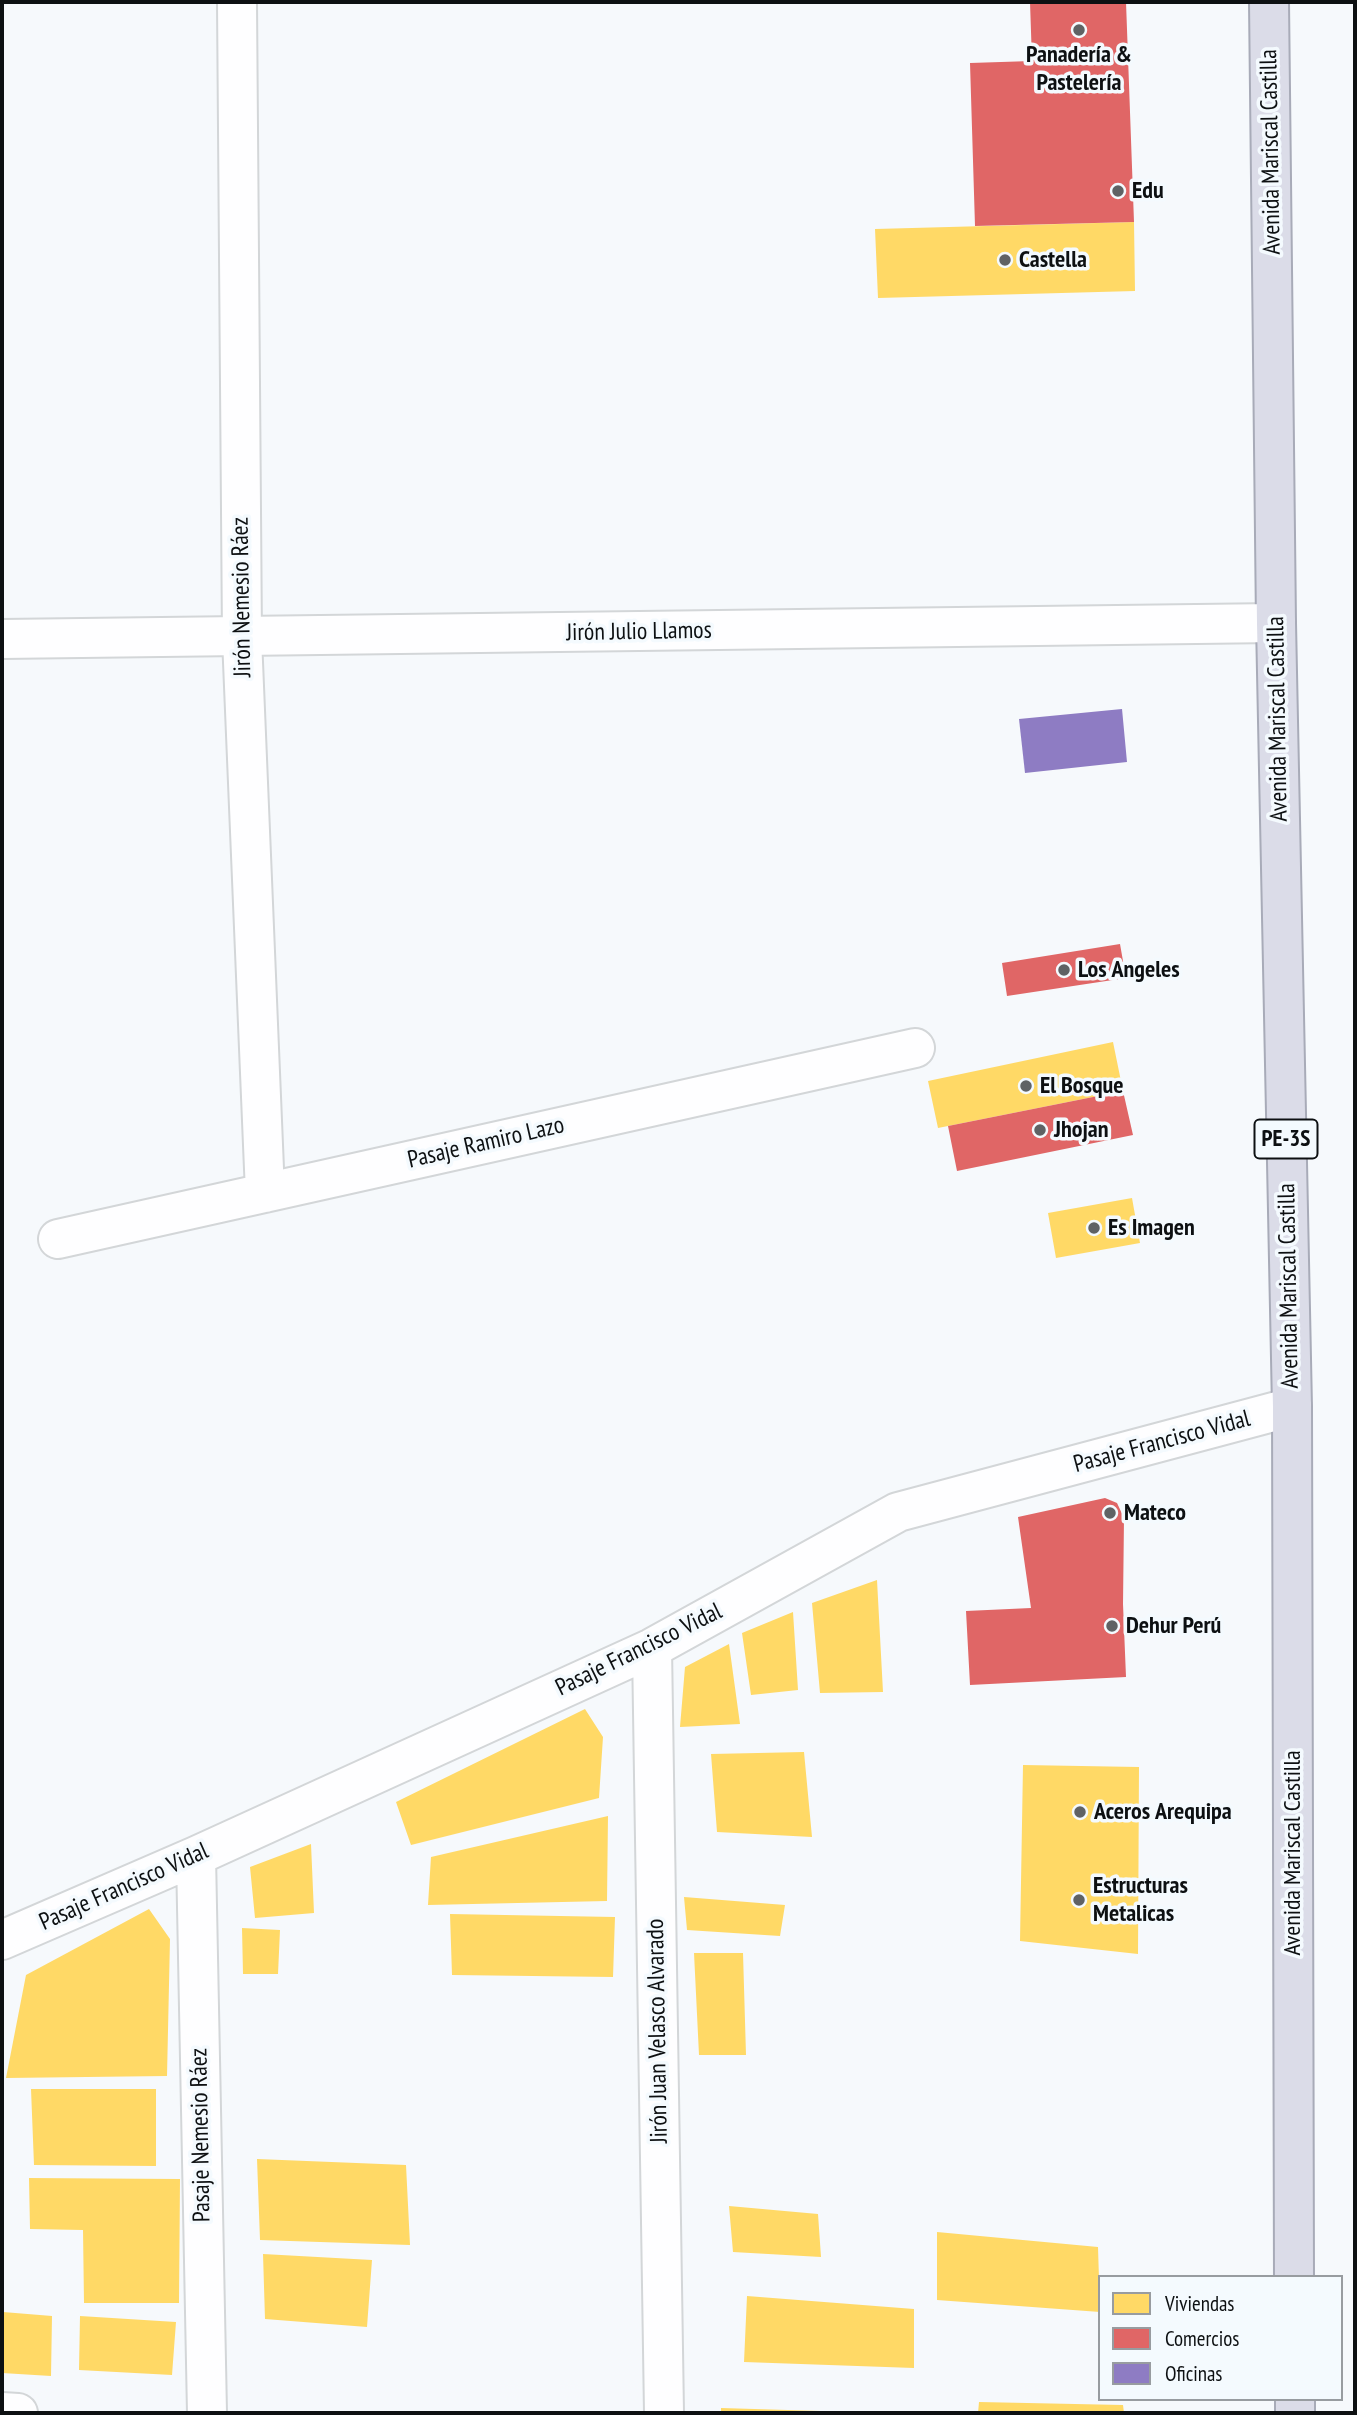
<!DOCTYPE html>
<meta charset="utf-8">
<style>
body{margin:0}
#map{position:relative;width:1357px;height:2415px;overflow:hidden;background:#f6f9fc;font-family:"PT Sans Narrow",sans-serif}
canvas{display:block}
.frame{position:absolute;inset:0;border:4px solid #0d1012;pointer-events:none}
.legend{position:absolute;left:1098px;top:2275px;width:245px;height:126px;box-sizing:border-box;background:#f4fafe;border:2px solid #989ca0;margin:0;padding:9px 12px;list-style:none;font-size:21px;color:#0d1012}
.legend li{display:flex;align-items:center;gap:14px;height:35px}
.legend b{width:35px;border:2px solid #989ca0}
</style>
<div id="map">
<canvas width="1357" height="2415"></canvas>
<div class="frame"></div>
<ul class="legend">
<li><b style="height:19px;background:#ffd966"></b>Viviendas</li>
<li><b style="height:19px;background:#e06666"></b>Comercios</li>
<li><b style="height:19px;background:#8e7cc3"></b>Oficinas</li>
</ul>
</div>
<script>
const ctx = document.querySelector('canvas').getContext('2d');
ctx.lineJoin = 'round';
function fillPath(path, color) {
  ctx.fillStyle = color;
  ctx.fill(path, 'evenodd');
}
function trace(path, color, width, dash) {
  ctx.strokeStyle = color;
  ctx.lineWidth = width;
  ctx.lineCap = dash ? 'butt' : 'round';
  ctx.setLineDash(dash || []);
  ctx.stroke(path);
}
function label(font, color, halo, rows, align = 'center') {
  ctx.font = font + ' "PT Sans Narrow",sans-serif';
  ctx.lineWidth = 7;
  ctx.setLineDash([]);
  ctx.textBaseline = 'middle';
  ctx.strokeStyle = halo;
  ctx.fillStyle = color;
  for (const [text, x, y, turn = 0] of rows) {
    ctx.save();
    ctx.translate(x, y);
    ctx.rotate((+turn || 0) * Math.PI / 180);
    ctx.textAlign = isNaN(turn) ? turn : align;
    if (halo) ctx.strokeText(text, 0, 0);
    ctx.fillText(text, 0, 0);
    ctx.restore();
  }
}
fillPath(new Path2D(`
 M1134 222 1135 291 878 298 875 229Z
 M1113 1042 1123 1091 938 1128 928 1081Z
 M1132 1198 1140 1243 1056 1258 1048 1213Z
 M877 1580 883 1692 820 1693 812 1603Z
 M793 1612 798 1690 751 1695 742 1633Z
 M729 1644 740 1724 680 1727 685 1667Z
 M585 1709 603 1737 599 1798 411 1845 396 1802Z
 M804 1752 812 1837 717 1832 711 1754Z
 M1023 1765 1139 1767 1138 1954 1020 1941Z
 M608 1816 607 1901 428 1905 431 1857Z
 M311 1844 314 1913 255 1918 250 1867Z
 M684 1897 785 1905 780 1936 687 1930Z
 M149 1909 170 1939 167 2076 6 2078 26 1975Z
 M450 1914 615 1917 613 1977 452 1975Z
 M242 1928 280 1930 278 1974H243Z
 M694 1953H743L746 2055H699Z
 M31 2089H156V2166L34 2165Z
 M257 2159 406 2165 410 2245 260 2240Z
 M29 2178 180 2179 179 2303H84L83 2230 30 2229Z
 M729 2206 818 2214 821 2257 733 2252Z
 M937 2232 1098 2247 1100 2312 937 2300Z
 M263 2254 372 2260 367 2327 265 2319Z
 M747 2296 914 2309V2368L744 2362Z
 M3 2312 52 2316 51 2376 2 2373Z
 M80 2316 176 2322 172 2375 79 2370Z
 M979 2402 1123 2405 1124 2413H978Z
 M721 2408 821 2411V2413H721Z`), '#ffd966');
fillPath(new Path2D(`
 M1030 2H1126L1134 222 975 226 970 63 1032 61Z
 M1120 944 1126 978 1007 996 1002 963Z
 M1123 1091 1133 1135 957 1171 948 1126Z
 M1105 1498 1117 1503 1124 1518 1123 1604 1126 1677 970 1685 966 1611 1031 1608 1018 1517Z`), '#e06666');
fillPath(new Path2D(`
 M1122 709 1127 762 1025 773 1019 719Z`), '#8e7cc3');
const street = new Path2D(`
 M237 2 242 638 265 1193
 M2 639 1276 623
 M58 1239 915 1048
 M652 1648 664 2413
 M196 1856 207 2413
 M2 1940 196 1856 652 1648 898 1512 1292 1407
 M2 2412 18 2413`);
const highway = new Path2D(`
 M1269 2 1276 623 1292 1407 1294 2277
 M1295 2399V2413`);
trace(street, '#d3d6d8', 42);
trace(highway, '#a8abb8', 42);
trace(street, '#fefeff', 38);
trace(highway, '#dbdce8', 38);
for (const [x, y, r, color] of [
 [1079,30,7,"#5f6264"],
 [1118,191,7,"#5f6264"],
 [1005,260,7,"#5f6264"],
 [1064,970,7,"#5f6264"],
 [1026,1086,7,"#5f6264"],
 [1040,1130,7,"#5f6264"],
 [1094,1228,7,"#5f6264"],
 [1110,1513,7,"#5f6264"],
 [1112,1626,7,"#5f6264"],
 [1080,1812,7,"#5f6264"],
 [1079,1900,7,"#5f6264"]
]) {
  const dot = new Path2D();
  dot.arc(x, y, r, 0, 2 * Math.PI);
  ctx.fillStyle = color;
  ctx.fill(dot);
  trace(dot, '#f4fafe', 2.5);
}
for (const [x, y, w] of [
 [1286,1139,63]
]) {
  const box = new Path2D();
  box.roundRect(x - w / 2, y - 19.5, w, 39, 5);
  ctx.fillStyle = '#f4fafe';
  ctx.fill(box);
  trace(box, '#0d1012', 2);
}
label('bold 23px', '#0d1012', null, [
 ["PE-3S",1286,1139]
]);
label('bold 24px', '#0d1012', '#f4fafe', [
 ["Panadería &",1079,55,"center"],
 ["Pastelería",1079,83,"center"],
 ["Edu",1132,191],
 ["Castella",1019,260],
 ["Los Angeles",1078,970],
 ["El Bosque",1040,1086],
 ["Jhojan",1054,1130],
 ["Es Imagen",1108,1228],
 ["Mateco",1124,1513],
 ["Dehur Perú",1126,1626],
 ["Aceros Arequipa",1094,1812],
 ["Estructuras",1093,1886],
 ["Metalicas",1093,1914]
], 'left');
label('24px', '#0d1012', '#f4fafe', [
 ["Avenida Mariscal Castilla",1271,152,-91],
 ["Jirón Nemesio Ráez",242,597,-91],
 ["Jirón Julio Llamos",639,632,-1],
 ["Avenida Mariscal Castilla",1278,719,-91],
 ["Pasaje Ramiro Lazo",486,1143,-13],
 ["Avenida Mariscal Castilla",1289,1286,-91],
 ["Pasaje Francisco Vidal",1162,1442,-15],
 ["Pasaje Francisco Vidal",639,1650,-26],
 ["Avenida Mariscal Castilla",1293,1853,-90],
 ["Pasaje Francisco Vidal",124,1887,-24],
 ["Jirón Juan Velasco Alvarado",658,2031,-91],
 ["Pasaje Nemesio Ráez",201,2135,-91]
]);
</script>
